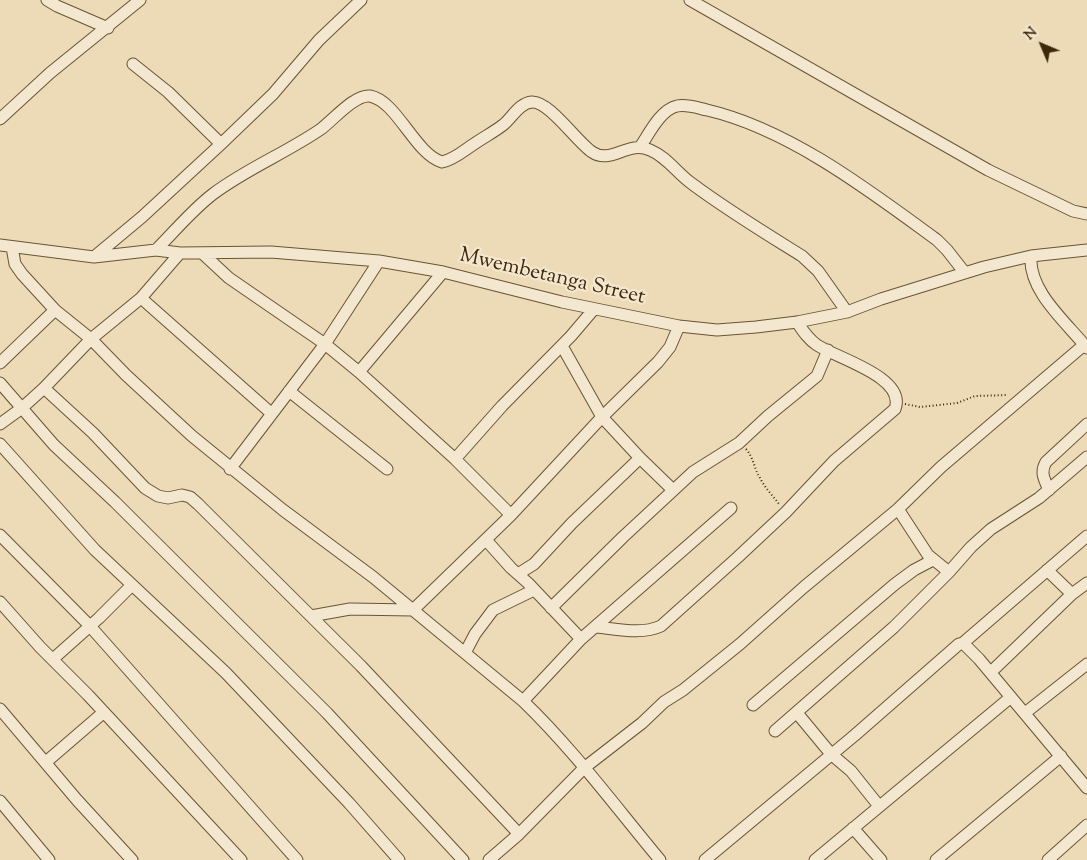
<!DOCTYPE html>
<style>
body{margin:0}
#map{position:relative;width:1087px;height:860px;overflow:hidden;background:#eddab6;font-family:"Sorts Mill Goudy",serif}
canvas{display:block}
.north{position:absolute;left:1017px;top:20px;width:50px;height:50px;-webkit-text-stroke:4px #f3e7d0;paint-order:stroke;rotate:315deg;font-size:14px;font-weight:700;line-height:20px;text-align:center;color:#3d2809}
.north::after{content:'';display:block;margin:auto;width:18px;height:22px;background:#3d2809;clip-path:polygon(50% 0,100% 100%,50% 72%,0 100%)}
</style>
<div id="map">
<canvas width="1087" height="860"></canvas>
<div class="north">N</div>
</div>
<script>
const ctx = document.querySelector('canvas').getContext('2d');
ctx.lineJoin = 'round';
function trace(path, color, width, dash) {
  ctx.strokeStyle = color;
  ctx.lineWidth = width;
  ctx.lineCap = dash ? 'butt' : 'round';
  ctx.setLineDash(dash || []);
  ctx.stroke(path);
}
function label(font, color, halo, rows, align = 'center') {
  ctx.font = font + ' "Sorts Mill Goudy",serif';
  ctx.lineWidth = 4.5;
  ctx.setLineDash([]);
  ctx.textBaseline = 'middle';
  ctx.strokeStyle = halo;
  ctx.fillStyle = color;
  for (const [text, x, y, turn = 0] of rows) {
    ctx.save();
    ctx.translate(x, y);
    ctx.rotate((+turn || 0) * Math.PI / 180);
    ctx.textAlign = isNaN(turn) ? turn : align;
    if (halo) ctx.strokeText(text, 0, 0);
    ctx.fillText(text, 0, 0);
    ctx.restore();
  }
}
const minor = new Path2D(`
 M47 0 57 6 108 28
 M690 0 988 170 1073 211 1087 214
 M133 64 168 92 221 144
 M0 119 50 73 140 0
 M640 147C649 134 660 110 677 106 687 104 698 108 707 110 789 129 870 191 937 240L947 250 965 273
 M0 245 94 257 156 250 180 253 271 252 379 261 443 272 562 302 679 326 717 330 756 327 797 322 847 312 881 299 984 267 1031 256 1087 250
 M12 247 15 264 22 274 55 310 91 339 126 375 192 436 283 510 373 577 523 701C573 749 615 806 660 860
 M156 250C174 232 192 210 213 194 246 169 286 153 321 129 333 120 355 94 370 96 397 101 415 154 442 162 455 159 463 151 474 144 484 137 494 132 503 125 512 118 519 103 532 102 549 101 577 142 592 152 611 165 628 140 650 150 667 157 677 173 691 183 727 210 765 233 802 256L818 271 847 312
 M202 253 229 278 325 344 359 372 455 459 511 515
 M1031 256C1028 291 1067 323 1087 348
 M94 257 142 217 221 144 273 94 319 40 361 0
 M141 298 271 413
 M562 346 602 417 640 458 673 490
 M0 363 55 310
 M359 372 443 272
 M0 383 54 445 115 502 327 713 463 860
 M44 388 93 433 145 488 158 496 168 498 182 495 190 497 198 504 361 666 519 834
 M289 391 387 469
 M0 424 22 408 44 388 91 339 141 298 180 253
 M0 444 95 550 226 673 349 803 399 860
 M455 459 502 406 571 336 594 309
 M230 469 325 344 379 261
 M1049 490C1044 479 1040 472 1046 462L1087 424
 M898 509 928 555 949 572
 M0 535 89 625 297 860
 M486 540 511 568 528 583 581 639
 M1047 570 1072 594
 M518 574 534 564 572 523 640 458
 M0 602 40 647 88 695 241 860
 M551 608 623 537 693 472 739 443 768 416 817 376 828 350
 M311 616 350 609 413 610 511 515 602 417 658 362 670 347 679 326
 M597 627C617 629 642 635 661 626L738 557 786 512 834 461 895 409C907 377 836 358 817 345 808 339 803 331 797 322
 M963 643 1087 536
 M465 653 475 634 493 610 534 590
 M53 659 99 618 132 585
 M991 672 1072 594 1087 583
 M523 701 581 639 731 508
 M753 705 895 584 914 570 933 560
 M0 709 77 800 132 860
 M797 713 831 754 851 771 879 806
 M1025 713 1087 664
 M775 731 894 627 949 572 971 547 991 529 1039 498 1087 457
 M46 762 104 712
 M0 801 49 860
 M853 828 881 860
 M489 860 519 834 584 768 642 723 664 702 683 690 740 644 804 587 898 509 941 467 1084 345
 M705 860 855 735 959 644 963 643 979 659 1087 788
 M815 860 1011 697
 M936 860 1061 756
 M1048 860 1087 825`);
trace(minor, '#695434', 13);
trace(new Path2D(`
 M905 404 920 407 957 403 975 396 1008 395
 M746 449C754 458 754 469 760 478 765 488 773 496 779 504`), '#3d2809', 2, [1, 2.5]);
trace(minor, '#f3e7d0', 11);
label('21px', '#3d2809', '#f3e7d0', [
 ["Mwembetanga Street",552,278,13]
]);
</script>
